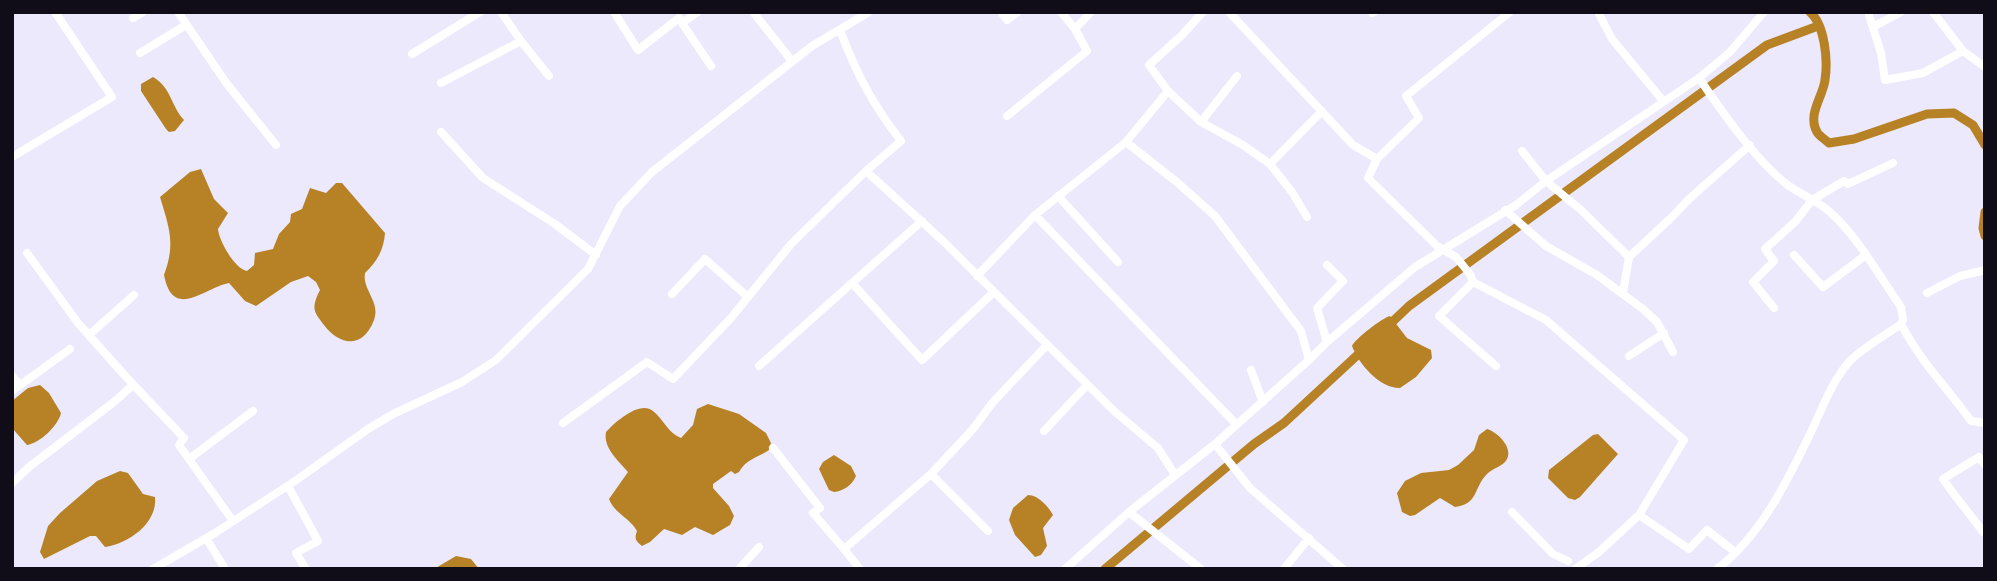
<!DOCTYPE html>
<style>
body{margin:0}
#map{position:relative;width:1997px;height:581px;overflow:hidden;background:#ece9fc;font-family:"Roboto Serif",serif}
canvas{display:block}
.frame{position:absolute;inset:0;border:14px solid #100d18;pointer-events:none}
</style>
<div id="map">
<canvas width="1997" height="581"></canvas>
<div class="frame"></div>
</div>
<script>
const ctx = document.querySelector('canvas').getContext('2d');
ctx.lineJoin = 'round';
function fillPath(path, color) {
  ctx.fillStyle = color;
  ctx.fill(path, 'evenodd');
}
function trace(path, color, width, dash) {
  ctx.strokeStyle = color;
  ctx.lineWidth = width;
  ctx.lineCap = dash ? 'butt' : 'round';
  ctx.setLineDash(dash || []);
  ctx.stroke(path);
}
fillPath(new Path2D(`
 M153 77C171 87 171 106 184 120L175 131 169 132 166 129 141 91V84Z
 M201 169 214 199 228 213 218 229C219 241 235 269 247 271L254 265 255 253 273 249 279 234 290 222 291 214 302 209 310 188 326 193 336 183H342L385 233C384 249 377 262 365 273 362 290 381 302 374 320 363 349 340 346 324 325 321 321 316 315 315 311 313 304 317 296 320 290L316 282 308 276 291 282 256 306 245 301 229 283C204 288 173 321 164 275 176 244 169 227 160 197L190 172Z
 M1390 316 1407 338 1431 350 1432 358 1416 377 1400 388C1379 388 1359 364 1352 346 1355 339 1382 318 1390 316Z
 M40 385 49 393 61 413C58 426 40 443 27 445L12 428V401L28 388Z
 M708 404 739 414 766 433 771 443 769 450C757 458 746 459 739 472L735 474 731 471 713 484V488L729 506 734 516 730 525 713 535 695 527 682 535 664 529 650 542 642 546C636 541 634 539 637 531 630 518 615 514 609 499L628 472C618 460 603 448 606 432 615 422 640 400 653 411 664 420 668 433 681 438L693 425 697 409Z
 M1487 429C1498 432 1516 450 1505 462 1500 467 1492 469 1487 474 1473 488 1479 504 1455 507L1440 498 1415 515 1410 516 1402 512 1397 493 1405 481 1421 473 1449 470 1458 465 1474 450 1479 435Z
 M1598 434 1618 454 1580 497 1575 500 1568 498 1548 478 1549 470 1593 435Z
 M834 455 851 466 856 476C852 485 844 491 834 492L829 490 819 469 823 462Z
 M120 471 128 473 143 494 155 497C158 523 128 544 105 547L96 536H90L44 559 40 552 48 526 60 513 97 481Z
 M1028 495C1038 495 1048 506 1053 515L1043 528 1047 546 1041 555 1035 557 1015 535 1009 520 1013 508Z
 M456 556 471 559 479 569H434Z`), '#b68225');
trace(new Path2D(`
 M1810 12C1825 25 1828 61 1825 80 1823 97 1807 114 1817 132 1819 136 1826 140 1829 143L1854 139 1927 114 1954 113 1973 125 1985 145
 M1985 212 1983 228 1985 236
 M1388 326 1409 306 1767 45 1818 26
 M1105 569 1254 444 1284 423 1365 348`), '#b68225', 9);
trace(new Path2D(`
 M178 12 227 84 276 145
 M614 12 638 50 679 18 682 23 698 12
 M753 12 792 61
 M1001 12 1007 20 1018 12
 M1229 12 1353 145 1377 159
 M1598 12 1612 39 1664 102
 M1868 12 1881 53 1885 80 1923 73 1963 51
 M1933 12 1963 51 1985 67
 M1372 13 1374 12
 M133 18 143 12
 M682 23 711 66
 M1873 27 1901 12
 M1075 29 1091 12
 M840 30C856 73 873 105 901 141L866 171 943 241 1114 411 1158 448 1175 475
 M521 41 549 76
 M140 53 186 25
 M412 54 480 12
 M1699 78C1722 112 1756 161 1789 186 1802 195 1818 201 1830 212 1859 238 1879 276 1901 307L1903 320 1901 324C1887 334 1860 350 1849 362 1833 380 1823 406 1813 428 1789 478 1762 535 1717 569
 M441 83 521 41 501 12
 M1168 91 1201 122 1243 145 1270 164 1292 192 1307 217
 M1007 116 1087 51 1075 29 1061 12
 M1201 122 1237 76
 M441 132 483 178 555 224 596 255
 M1126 142 1178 183 1215 216 1301 331 1309 360
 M1522 151 1546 181 1581 210 1629 257
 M12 157 112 97 55 12
 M1270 164 1322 111
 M1058 196 1118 262
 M1505 210 1546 246 1597 275 1643 309 1657 322 1673 352
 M1035 215 1236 424
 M922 221 852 283 922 360 994 292
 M27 253 78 323 127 378 184 438 179 445 233 521
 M1794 255 1823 287 1866 255
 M977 276 1035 215 1126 142 1168 91 1149 65 1182 35 1203 12
 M1473 282 1546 320 1684 440 1639 515
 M1623 293 1629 257 1672 217 1689 199 1750 145
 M1927 293 1960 276 1985 270
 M672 294 705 259 748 297
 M1774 308 1753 282 1774 261 1765 249 1795 222 1812 200 1844 181 1848 184 1893 163
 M1901 324C1920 361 1948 389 1971 421L1985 423
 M89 335 134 295
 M1327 342 1317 308 1343 281 1327 265
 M1629 356 1664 333
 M759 366 852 283
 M1496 366 1439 316 1473 282 1470 274 1456 257 1437 246 1368 178 1377 159 1419 118 1406 96 1510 12
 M1251 370 1263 402
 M12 376 20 385
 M12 391 70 349
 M563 423 647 362 673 379 731 318 791 244 866 171
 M1044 431 1087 385
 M1215 444 1250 488 1343 569
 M773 448 820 508 813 513 844 549
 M189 459 253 411
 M12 483 29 467 114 402 133 385
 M288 486 318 541 296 553 306 569
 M1129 512 1201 569
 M1512 512 1553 554 1568 561
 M988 531 931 474 973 429 993 402 1047 345
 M1983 532C1970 514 1956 498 1943 479L1979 457 1985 465
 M206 538 225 569
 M153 569 215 533 295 481 368 429 393 414 462 382 496 360 588 269 620 206 652 172 812 46 869 12
 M739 569 759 547
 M860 569 844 549 931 474
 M1065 569 1129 512 1215 444 1309 360 1327 342 1415 267 1516 205 1546 181 1699 78 1730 52 1764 12
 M1284 569 1309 538
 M1575 569 1599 552 1639 515 1689 549 1707 530 1735 552`), '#fff', 8);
</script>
